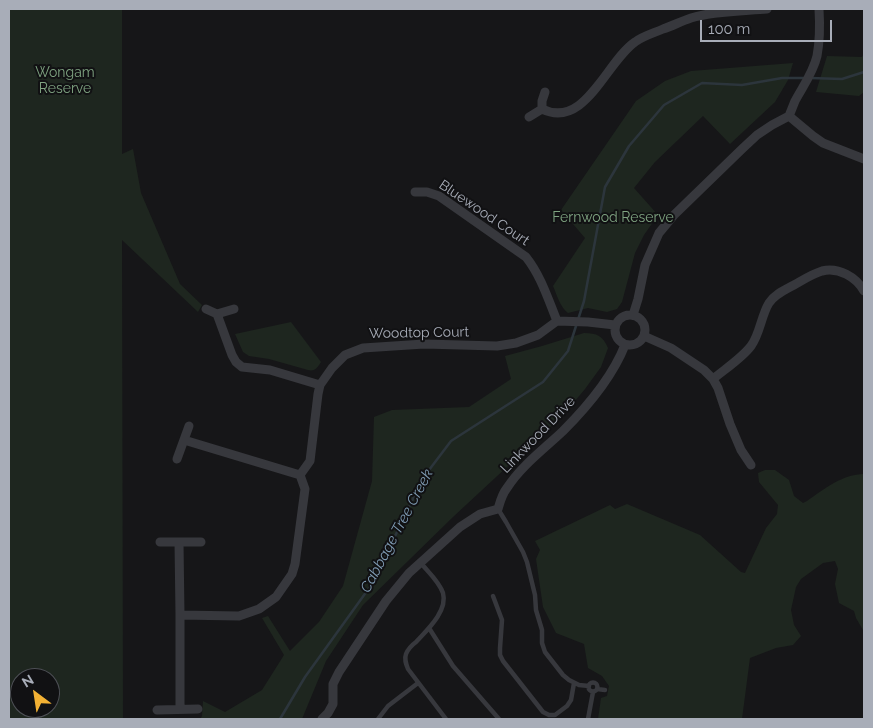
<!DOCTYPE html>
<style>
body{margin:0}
#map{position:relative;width:873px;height:728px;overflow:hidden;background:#161618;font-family:Raleway,sans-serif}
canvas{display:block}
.frame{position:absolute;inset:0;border:10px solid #a8adb8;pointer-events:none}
.north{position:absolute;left:10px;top:668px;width:50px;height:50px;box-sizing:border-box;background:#111113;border:1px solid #4d4f55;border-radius:50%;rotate:329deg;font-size:14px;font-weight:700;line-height:20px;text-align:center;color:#a8adb8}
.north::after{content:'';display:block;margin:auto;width:18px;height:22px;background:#f2b134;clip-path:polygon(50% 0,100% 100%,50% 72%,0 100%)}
.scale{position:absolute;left:700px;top:20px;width:132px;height:22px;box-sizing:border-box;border:2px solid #a8adb8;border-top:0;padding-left:6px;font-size:15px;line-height:18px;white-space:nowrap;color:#a8adb8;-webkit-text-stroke:4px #111113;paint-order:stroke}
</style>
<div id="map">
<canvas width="873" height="728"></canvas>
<div class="frame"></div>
<div class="north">N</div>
<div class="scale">100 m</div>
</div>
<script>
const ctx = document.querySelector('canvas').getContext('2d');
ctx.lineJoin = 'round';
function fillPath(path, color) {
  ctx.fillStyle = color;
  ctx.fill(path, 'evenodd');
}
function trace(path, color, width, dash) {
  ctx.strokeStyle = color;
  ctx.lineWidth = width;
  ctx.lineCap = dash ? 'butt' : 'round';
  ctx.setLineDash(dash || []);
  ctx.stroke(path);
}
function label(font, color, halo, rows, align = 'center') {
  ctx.font = font + ' Raleway,sans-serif';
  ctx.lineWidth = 4;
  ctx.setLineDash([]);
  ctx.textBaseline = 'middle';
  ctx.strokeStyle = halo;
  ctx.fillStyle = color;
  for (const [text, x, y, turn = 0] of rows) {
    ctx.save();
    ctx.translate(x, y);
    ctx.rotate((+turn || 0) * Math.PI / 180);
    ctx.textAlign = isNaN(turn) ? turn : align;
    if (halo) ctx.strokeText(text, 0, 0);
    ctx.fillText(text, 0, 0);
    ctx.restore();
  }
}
fillPath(new Path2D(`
 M9 9H122V154L133 149 141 193 180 284 202 305 198 312 122 240 123 719H9ZM20 678H50V708H20Z
 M864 53V92L859 96 816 92 827 56 862 57Z
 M793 63 788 80 775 102 730 144 703 116 655 162 634 188 658 215 644 235 635 253 622 302 617 309 607 312 588 308 568 313C560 307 557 295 553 286L585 238 561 210 636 101 665 81 691 71Z
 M291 322 321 362C318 367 315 372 308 370L269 359 249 356 243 352 235 334Z
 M584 333C597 333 603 336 608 348L601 367 585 389 564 414 453 517 363 605 326 661 302 719H200L202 716 203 701 225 712 262 690 284 655 262 618 268 616 290 651 319 622 343 586 372 481 374 417 392 410 469 407 511 379 505 356 542 346Z
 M765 470H775L789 480 794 496 803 503 807 501C824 489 843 474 864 474V628L863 630 856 618 854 611 839 603 835 584 838 569 835 561 823 563 801 579 796 587 791 610 794 625 801 636 793 645 776 648 750 658 742 719H598L601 698 607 696 609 686 602 676 588 668 584 644 556 633 543 607 536 559 540 550 535 541 610 505 615 509 627 504 700 535 741 572 745 573 766 528 777 514 778 505 759 482 758 473Z`), '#1e261f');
trace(new Path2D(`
 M810 78 842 79 864 72
 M280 719 305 677 372 584 423 478 451 441 543 382 568 351 584 301 605 187 629 146 664 105 702 83 742 85 782 78H804`), '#2c353c', 2.5);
trace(new Path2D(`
 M498 509 506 522 523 552 527 562 535 595 536 610 542 630V643L545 652 563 675 569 680 579 685 589 686
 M420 562C428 572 439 581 443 593 448 611 427 630 416 642 412 645 408 649 406 654 404 659 406 664 408 669L446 719
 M493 596 502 620 500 648V655L503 661 543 712 549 715H555L567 706 571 700 574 683
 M429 628 453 666 499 719
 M588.5 687a4.5 4.5 0 1 1 9 0a4.5 4.5 0 1 1-9 0Z
 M597 689 605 690
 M378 719 388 706 418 683
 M588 719 593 692`), '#37383d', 4.5);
trace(new Path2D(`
 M542 109C585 130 606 62 635 42 643 36 654 33 663 29 672 26 682 21 691 18 714 11 743 11 767 9
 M789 116 813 136 823 143 864 159
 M529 117 542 109V101L545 92
 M415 192H427L439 196 526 257C541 276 548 299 557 321
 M206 309 217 314 234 309
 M217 314 232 355 236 362 242 367 270 370 320 385
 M615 330a15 15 0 1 1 30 0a15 15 0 1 1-30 0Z
 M633 315 638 299 645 265 659 233 674 215 742 149 757 135 772 125 789 116C791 111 793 106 795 101 803 86 813 73 817 56 820 40 820 25 819 9
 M644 336 671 348 704 370 713 379 718 388 730 424 741 450 751 465
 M713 379C725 369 742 358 751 346 760 334 761 316 769 303 775 294 785 290 794 285 803 280 812 274 822 271 839 267 856 277 864 291
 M184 440 300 475
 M177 459 189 426
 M160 542H201
 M179 542 180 615
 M180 709V615L239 616 259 609 276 597 292 574 295 564 305 489 300 475 310 461 318 394 320 385 332 368 345 355 363 348 424 344 497 346 516 343 538 335 557 321 588 322 615 325
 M157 710 198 709
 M322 719 328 713 333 704V684L339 672 386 601 409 573 460 527 480 514 498 509C500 502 502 494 507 488 521 466 544 449 563 431 588 406 612 378 625 345`), '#37383d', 9);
label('14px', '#7fa381', '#111113', [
 ["Wongam",65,73],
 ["Reserve",65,89],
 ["Fernwood Reserve",613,218]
]);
label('14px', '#a8adb8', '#111113', [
 ["Bluewood Court",484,213,34],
 ["Woodtop Court",419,333,-1],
 ["Linkwood Drive",538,435,-46]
]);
label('italic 15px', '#7f9bb3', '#111113', [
 ["Cabbage Tree Creek",397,531,-62]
]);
</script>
